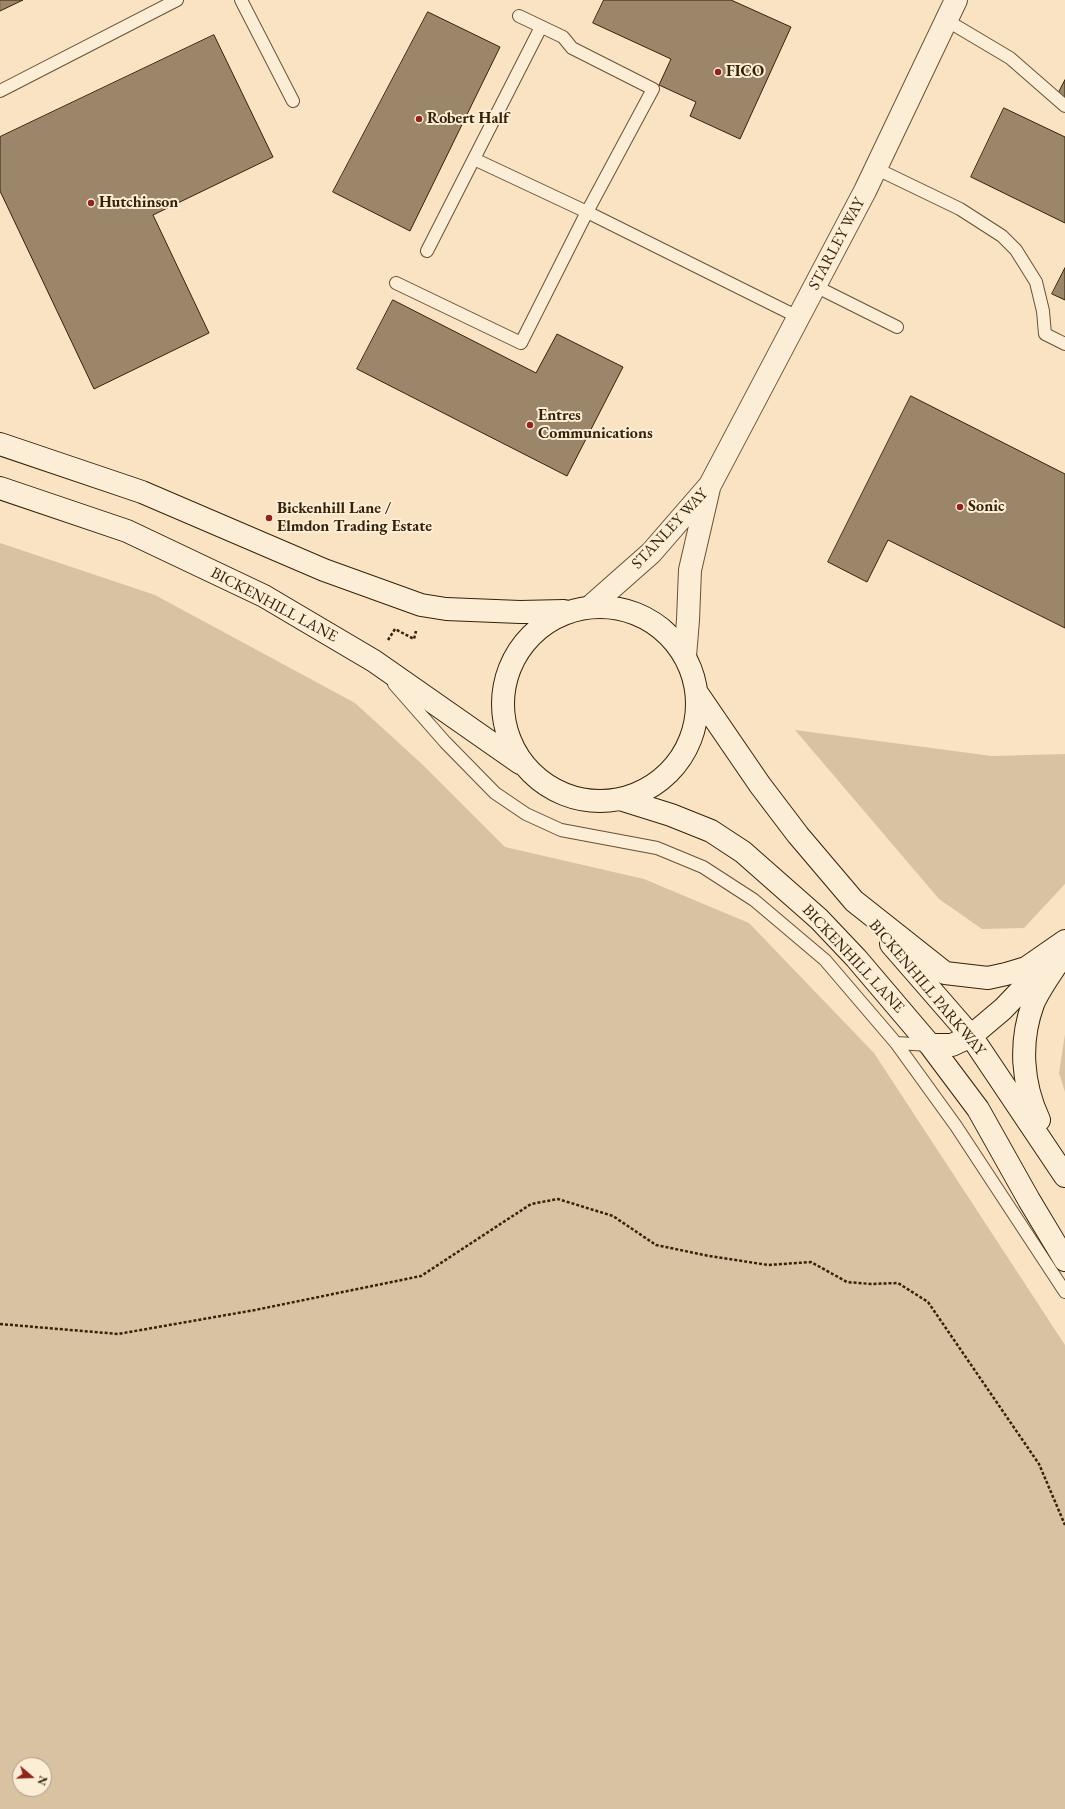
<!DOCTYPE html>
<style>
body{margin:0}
#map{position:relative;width:1065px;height:1809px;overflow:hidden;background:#fae3c2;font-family:"EB Garamond",serif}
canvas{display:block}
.north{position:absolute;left:12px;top:1757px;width:40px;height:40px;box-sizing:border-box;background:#fcedd7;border:1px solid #ac9c84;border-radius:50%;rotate:109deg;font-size:11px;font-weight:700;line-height:16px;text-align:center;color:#352208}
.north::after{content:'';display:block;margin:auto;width:14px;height:18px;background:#8f2418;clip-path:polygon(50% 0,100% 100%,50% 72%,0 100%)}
</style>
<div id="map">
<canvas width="1065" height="1809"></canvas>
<div class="north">N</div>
</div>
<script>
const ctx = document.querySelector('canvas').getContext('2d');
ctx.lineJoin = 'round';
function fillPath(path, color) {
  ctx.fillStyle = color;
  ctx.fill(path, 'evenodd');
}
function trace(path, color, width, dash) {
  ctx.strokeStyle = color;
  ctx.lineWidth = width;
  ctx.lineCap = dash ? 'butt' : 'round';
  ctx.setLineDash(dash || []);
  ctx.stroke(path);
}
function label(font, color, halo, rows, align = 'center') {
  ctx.font = font + ' "EB Garamond",serif';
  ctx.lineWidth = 4;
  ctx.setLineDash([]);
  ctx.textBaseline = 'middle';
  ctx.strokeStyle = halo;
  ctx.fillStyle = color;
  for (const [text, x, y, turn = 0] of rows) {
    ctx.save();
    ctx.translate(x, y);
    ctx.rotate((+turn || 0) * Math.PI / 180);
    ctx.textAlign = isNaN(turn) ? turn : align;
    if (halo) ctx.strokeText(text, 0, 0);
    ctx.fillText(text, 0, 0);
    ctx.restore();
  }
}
fillPath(new Path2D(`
 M0 543 155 595 355 703 423 765 505 847 644 879 749 923 874 1053 1065 1345V1809H0ZM20 1765H44V1789H20Z
 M795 730 992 756 1065 754V884L1024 928 982 929 939 899Z
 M1065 1034V1092L1059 1073Z`), '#d9c2a2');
const building = new Path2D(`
 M0 0H23L0 11Z
 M604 0H731L791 27 740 139 690 116 696 102 659 85 671 59 593 23Z
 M428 12 500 47 410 231 333 192Z
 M214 35 273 157 153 215 209 333 94 389 0 191V137Z
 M1065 80V100L1057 96Z
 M1004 108 1065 137V223L971 177Z
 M1065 268V300L1052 294Z
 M393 300 536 373 557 334 623 367 567 476 357 369Z
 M911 396 1065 474V628L888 540 867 582 828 562Z`);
fillPath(building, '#9b8669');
trace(building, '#352208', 1);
const lane = new Path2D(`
 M241 0 293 101
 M946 20 1010 58 1065 106
 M0 91 177 0
 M474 159 587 212 798 317
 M875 168 960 209 1002 236 1016 250 1036 282 1043 311 1045 334 1065 344
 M427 251 541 27
 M396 283 521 343 587 212 653 89 572 48 563 37 519 16
 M815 286 897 327
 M394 684 445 742 495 793 526 814 561 830 657 848 703 867 754 900 825 960 896 1043 956 1126 1065 1292
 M896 1043 930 1045`);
const street = new Path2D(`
 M591 606 651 553 710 485 865 191 956 0
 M685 656 688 620 690 570 709 488`);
const secondary = new Path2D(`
 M0 444 142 492 324 570 421 605 446 609 520 612 564 611
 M0 488 127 531 264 596 374 661 520 763
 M503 704a97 97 0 1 1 194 0a97 97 0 1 1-194 0Z
 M697 693 760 785 798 835 854 901 945 973 988 978 1006 974 1026 968 1065 941
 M620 799 671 815 711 831 743 852 819 919 856 958 930 1045 978 1109 1029 1200 1065 1260
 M891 944 971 1036 1065 1176
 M930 1045H952L971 1036 1003 1009 1047 963
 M1039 1120C1022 1084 1019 1042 1033 1004 1039 989 1056 966 1065 952`);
trace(lane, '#665236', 14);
trace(street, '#665236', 24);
trace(secondary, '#352208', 24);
trace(new Path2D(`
 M388 640 395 629 414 639 416 631
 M0 1324 118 1334 255 1310 421 1276 531 1204 558 1199 613 1216 656 1245 709 1256 768 1265 811 1262 847 1282 871 1284 898 1283 928 1302 1039 1464 1065 1525`), '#352208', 2.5, [3, 2]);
trace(lane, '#fcedd7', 12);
trace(street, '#fcedd7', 22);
trace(secondary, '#fcedd7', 22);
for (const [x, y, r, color] of [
 [718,72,4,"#8f2418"],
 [419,119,4,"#8f2418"],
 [91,203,4,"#8f2418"],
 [530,425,4,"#8f2418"],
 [960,507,4,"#8f2418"],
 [269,518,4,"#8f2418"]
]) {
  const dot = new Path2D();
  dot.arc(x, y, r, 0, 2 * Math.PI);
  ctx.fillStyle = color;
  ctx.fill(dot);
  trace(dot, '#fcedd7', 1.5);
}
label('bold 16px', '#352208', '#fcedd7', [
 ["FICO",726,72],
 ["Robert Half",427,119],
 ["Hutchinson",99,203],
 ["Entres",538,416],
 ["Communications",538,434],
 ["Sonic",968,507],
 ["Bickenhill Lane /",277,509],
 ["Elmdon Trading Estate",277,527]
], 'left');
label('16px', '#352208', '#fcedd7', [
 ["STARLEY WAY",837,244,-62],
 ["STANLEY WAY",670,529,-47],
 ["BICKENHILL LANE",274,605,28],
 ["BICKENHILL LANE",853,959,47],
 ["BICKENHILL PARKWAY",927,988,50]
]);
</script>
